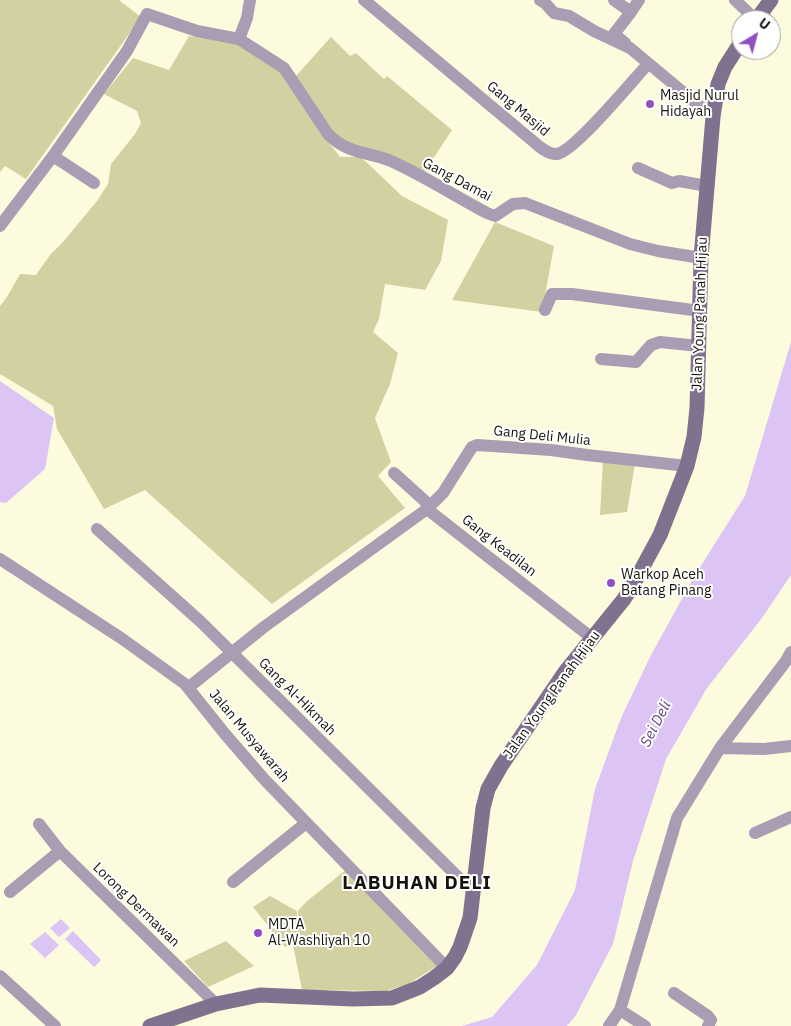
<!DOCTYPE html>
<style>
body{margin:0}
#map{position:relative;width:791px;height:1026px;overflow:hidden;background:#fdfbde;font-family:"IBM Plex Sans",sans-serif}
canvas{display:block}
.north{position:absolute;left:731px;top:10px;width:50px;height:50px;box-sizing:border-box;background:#fff;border:1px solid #a1a19d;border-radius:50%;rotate:37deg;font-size:14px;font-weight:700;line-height:20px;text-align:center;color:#15140a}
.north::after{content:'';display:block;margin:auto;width:18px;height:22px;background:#914fc4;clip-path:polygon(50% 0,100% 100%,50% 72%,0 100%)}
</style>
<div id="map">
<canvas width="791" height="1026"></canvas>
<div class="north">U</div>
</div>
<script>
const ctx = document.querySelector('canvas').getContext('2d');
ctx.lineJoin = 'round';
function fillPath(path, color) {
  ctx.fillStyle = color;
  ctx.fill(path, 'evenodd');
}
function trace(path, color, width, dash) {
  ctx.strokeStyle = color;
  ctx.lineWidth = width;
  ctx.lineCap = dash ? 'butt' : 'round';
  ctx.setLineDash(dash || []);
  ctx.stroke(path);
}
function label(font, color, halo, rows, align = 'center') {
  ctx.font = font + ' "IBM Plex Sans",sans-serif';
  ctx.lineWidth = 4;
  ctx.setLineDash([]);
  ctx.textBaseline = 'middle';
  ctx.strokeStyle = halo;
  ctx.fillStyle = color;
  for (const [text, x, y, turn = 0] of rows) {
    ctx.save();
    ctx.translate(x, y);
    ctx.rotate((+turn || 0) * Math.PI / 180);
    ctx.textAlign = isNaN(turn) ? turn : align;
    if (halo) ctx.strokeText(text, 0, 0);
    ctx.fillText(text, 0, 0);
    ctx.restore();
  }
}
fillPath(new Path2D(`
 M0 0H119L141 17 26 179 5 166 0 172Z
 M189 36 239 44 282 71 322 133 340 157H361L402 196 448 220 441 261 425 290 385 284 379 319 373 332 398 353 390 384 375 418 391 462 378 476 405 508 272 604 145 490 104 509 57 429 53 406 0 374V306L7 297 20 274 36 275 50 255 63 242 97 201 108 184 111 164 135 134 141 123 137 111 104 94 133 58 169 70Z
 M331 37 350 56 356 53 384 79 387 76 452 130 423 174 346 144 328 128 295 77Z
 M495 222 554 246 542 312 452 300Z
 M603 461 635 464 627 512 600 515Z
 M347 869 439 965 408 984 386 991 302 990 293 945 294 944 285 947 253 907 270 896 297 911 298 943V911L306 902Z
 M226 941 254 966 208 987 184 961Z`), '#d3d0a1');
fillPath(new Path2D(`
 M791 342V575L762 618 707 688 666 759 633 861 613 944 576 1015 567 1026H462L492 1017 537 965 575 890 595 789 621 718 651 655 695 575 745 496Z
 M0 381 54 418 45 469 6 503 0 502Z
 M61 919 70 928 59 937 50 928Z
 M73 931 101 960 94 967 65 939Z
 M45 932 59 945 45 958 30 944Z`), '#dcc4f5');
trace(new Path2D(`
 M364 0 528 137C536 143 546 155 557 154 575 151 633 80 648 64
 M540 0 545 3 554 13 569 16 594 31 630 48 713 117
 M614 0 631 12 614 34 625 43
 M735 0 756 20
 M631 12 639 0
 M239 39 247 18 250 0
 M53 156 94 183
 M638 168 672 183 679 181 707 186
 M0 226 53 156 127 51 147 14 197 31 239 39 284 68 328 134C349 155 366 151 391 161 424 176 455 196 487 213L495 216 513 204 525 203 630 244 658 251 701 258
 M545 310 552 294H572L700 311
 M601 359 636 362 651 345 660 342 699 346
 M394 473 426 502 427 509 592 638
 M97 529 201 622 464 883 474 887
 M0 559 121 638 185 684 225 734 264 779 447 968
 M189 687 264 627 427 509 443 493 472 447 477 445 551 450 587 455 687 466
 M720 748 764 749 791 746
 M39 824 60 851 216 1004
 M755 833 791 817
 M233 882 306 823
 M10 892 60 851
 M0 976 55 1026
 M674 993 708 1016 711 1020 708 1026
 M620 1010 645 1026
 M609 1026 620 1010 677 818 720 748 786 661 791 652`), '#a89db2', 12);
trace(new Path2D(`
 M756 20 771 0
 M150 1026 216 1004 260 995 353 999 392 998 420 987 434 978 447 968 455 957 460 947 470 918 483 808 488 789 501 766 565 672 624 599 633 585 660 535 687 466 694 437 697 408 701 258 713 117 718 84 725 67 741 42`), '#80718f', 15);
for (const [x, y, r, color] of [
 [650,104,5,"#914fc4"],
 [611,583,5,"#914fc4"],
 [258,933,5,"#914fc4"]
]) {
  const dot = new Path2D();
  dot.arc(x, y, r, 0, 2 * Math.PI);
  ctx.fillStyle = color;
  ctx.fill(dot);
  trace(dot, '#fff', 2);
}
label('14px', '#15140a', '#fff', [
 ["Masjid Nurul",660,96],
 ["Hidayah",660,112],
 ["Warkop Aceh",621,575],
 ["Batang Pinang",621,591],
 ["MDTA",268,925],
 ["Al-Washliyah 10",268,941]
], 'left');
label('14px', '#15140a', '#fff', [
 ["Gang Masjid",518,109,40],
 ["Gang Damai",457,180,28],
 ["Jalan Young Panah Hijau",700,314,-88],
 ["Gang Deli Mulia",542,436,6],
 ["Gang Keadilan",499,546,38],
 ["Jalan Young Panah Hijau",552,695,-54],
 ["Gang Al-Hikmah",297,697,45],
 ["Jalan Musyawarah",249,736,50],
 ["Lorong Dermawan",136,905,44]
]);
label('italic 15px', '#654581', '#fff', [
 ["Sei Deli",656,724,-63]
]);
ctx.letterSpacing = '1px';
label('bold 19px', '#15140a', '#fff', [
 ["LABUHAN DELI",417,884]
]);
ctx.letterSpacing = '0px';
</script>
